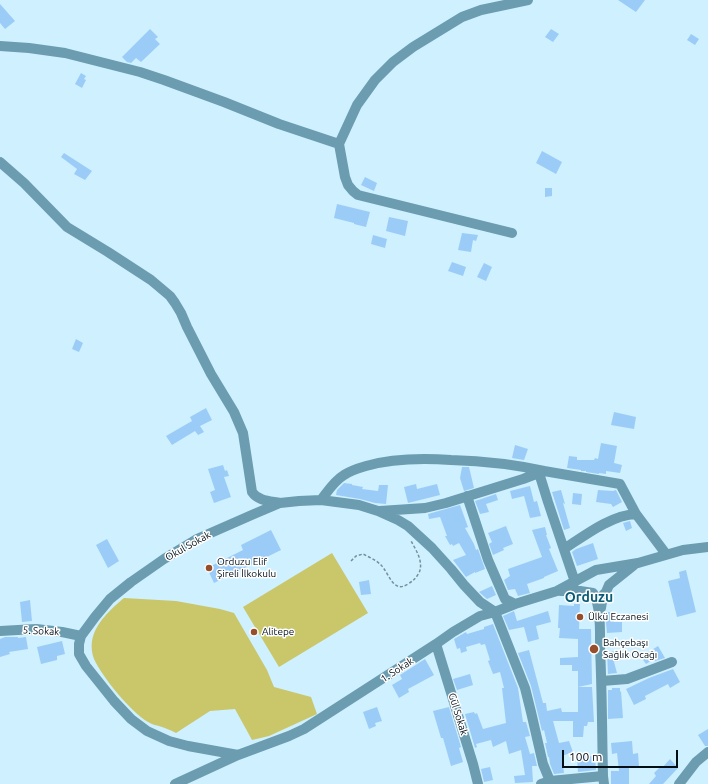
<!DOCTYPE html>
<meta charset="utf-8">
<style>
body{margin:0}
#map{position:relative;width:708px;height:784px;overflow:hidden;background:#cef0ff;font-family:Ubuntu,sans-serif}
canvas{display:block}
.scale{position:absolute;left:562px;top:750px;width:116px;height:18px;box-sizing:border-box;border:2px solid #000e16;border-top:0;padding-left:5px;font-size:12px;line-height:14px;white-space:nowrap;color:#000e16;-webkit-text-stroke:3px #fff;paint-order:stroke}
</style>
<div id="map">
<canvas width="708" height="784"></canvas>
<div class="scale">100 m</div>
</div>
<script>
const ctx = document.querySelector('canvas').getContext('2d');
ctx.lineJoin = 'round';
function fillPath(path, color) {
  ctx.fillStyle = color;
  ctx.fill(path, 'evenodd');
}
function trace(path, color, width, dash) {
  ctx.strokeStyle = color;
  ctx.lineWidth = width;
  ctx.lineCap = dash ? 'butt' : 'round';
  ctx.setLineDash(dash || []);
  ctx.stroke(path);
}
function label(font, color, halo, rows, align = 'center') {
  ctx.font = font + ' Ubuntu,sans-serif';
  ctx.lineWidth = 3;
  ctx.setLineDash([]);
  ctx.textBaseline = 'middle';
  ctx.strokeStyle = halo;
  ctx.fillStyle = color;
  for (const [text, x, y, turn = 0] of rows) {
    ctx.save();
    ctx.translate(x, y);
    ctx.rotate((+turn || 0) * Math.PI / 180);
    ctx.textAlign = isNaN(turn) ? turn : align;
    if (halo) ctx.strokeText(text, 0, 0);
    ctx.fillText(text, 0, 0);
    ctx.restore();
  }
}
fillPath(new Path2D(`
 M332 553 368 613 279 667 243 607Z
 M124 598 176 601 220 609 234 613 267 670 274 687 311 697 317 714 269 736 252 740 235 709 210 711 176 733C171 730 165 728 159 726 155 725 151 724 148 722 130 711 103 678 94 659 92 654 91 647 92 641 95 623 111 609 124 598Z`), '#cac66a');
fillPath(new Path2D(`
 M618 0H645L636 12Z
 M0 4 15 21 5 29 0 23Z
 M150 29 158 37 155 39 160 44 141 62 136 58 131 63 127 62 122 57Z
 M551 29 559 34 553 42 545 37Z
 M691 34 699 39 695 45 687 40Z
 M81 73 86 76 84 79 86 80 82 88 75 84Z
 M542 151 562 162 556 174 536 163Z
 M64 153 92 171 85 180 74 174 77 169 61 157Z
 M365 177 377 183 374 191 361 185Z
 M545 188H552V196L545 197Z
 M337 204 370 212 366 227 354 224V223L334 218Z
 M389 217 408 221 405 236 386 231Z
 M462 233 478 235 476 241 473 240 471 252 458 250Z
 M373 235 387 239 385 248 371 244Z
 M452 262 466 267 463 276 448 271Z
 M484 263 492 267 486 281 477 277Z
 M76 339 83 343 79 352 72 349Z
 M206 408 212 420 200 426 204 432 198 435 195 431 172 445 166 436 192 421 190 417Z
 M614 412 636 417 634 429 611 425Z
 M601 443 617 446 614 463 622 465 620 473 606 471V474L599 473V474L586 472V471H581V470L567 468 569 456 577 457V460H594L595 458 598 459Z
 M515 445 528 449 524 460 512 458Z
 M223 465 225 471 227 470 229 476 224 477 231 497 214 503 210 492 215 490 208 469Z
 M462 467H469L474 488 464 491 460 478Z
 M344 483 352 484V485L363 487 362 489 378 491 379 485H388L386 504 375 503 360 499 336 495 337 490Z
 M416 484 417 489 437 484 440 495 408 503 404 487Z
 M530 486 534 502 537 501 541 516 530 518 524 496 512 499 510 491Z
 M561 490 565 504 563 503 570 528 564 530 552 492Z
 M598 490 613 491 616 490 622 502 613 507 611 504 596 502Z
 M573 493 582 494 581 505 572 504Z
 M496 494 498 500 486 504 489 512 480 514 475 501Z
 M460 505 468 527 465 528 474 544 476 550 478 549 485 569 475 573V572L466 577 453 560 466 555 459 543 453 546 452 544 450 545 445 536H447L440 517 429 519 428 514Z
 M630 521 632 528 626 531 623 523Z
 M506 526 513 544 503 548 504 550 493 555 489 544 492 542 488 533Z
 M545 527 547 535H546L551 548 549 549 558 571 544 577V578L527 584 530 593 518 596 515 589 508 590 504 580 510 576 508 569 542 557 532 530Z
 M271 530 281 550 214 583 207 568 243 550 241 545Z
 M107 539 119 561 108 568 96 545Z
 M593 543 598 559 577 566 572 552 576 549Z
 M686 570 696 612 677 617 668 581 680 578 679 572Z
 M369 580 371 594 361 595 359 582Z
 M492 586 496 595 487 599 479 592Z
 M30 600 32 621 22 622 20 602Z
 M574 604H580L579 629H591L592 684 578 687V671H572V665H560V658L578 657V639L559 638 560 628H558L559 605 574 606Z
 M514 611 517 621 548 611 551 622 536 626 539 639 528 642 524 627 509 630 503 616Z
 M606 612H614V622H622V632L607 633 605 613Z
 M493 624 518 688 523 722H526L530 736 525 737 530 754 534 753 537 766H532L533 782 515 783 514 776 525 775 521 750 509 754 506 741 493 747 491 740 476 744 477 747 475 748 465 714 474 712 475 714 477 713 483 729 506 723 502 688H504L500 672 493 674 488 661 490 660 485 644 481 645 480 643 466 647 467 651 461 653 460 648 457 649 454 639 466 632 467 634 484 629V627Z
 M5 637H18V638L26 637 28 649 9 652 10 654 0 657V639Z
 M62 641 65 654 57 656V660L41 664 37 647Z
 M658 646 665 658 655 661 654 659 646 664 641 657Z
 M529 650 543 703H546L547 711 561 708 562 712H578V687H592L594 722H588L587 726H584L583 737H573V721H553L559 743 569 741 573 752 562 756 564 773 554 774 550 764 549 757H548L545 743H547L544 730 542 731 531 686 518 653Z
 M617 651 618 662H614L617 673 608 674 607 652Z
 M425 659 434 675 408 689 409 692 399 698 392 685 402 679 400 675Z
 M673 669 680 682 670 688 668 684 645 696 646 699 634 705 626 689 649 678Z
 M470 674 473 685 457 690 453 679Z
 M612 688H620V692L621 691 623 718 608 719V690H612Z
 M377 707 382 721 375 723 376 726 369 729 363 712Z
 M449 707 461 747 459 748 463 762 451 766 443 738H441L433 711Z
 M708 729V746H705L698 735Z
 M632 741 633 754 638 753 639 766 629 767V784H611V771H619L617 753 612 754 611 743Z
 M595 756 596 770 578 772 577 757Z
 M670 759 678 768 663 784H649L656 776 654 773 660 767 662 768Z
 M490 767 493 780 484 782 481 769Z`), '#9bccf7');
trace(new Path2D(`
 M351 561 356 556 363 554C369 557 376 560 381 565 389 573 393 594 408 584 413 581 416 578 419 573 424 562 416 550 411 541`), '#768f9b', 1.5, [3, 2]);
trace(new Path2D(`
 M0 46 29 48 65 53 140 72 164 80 224 102 279 124 339 144
 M0 162 24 183 67 227 108 252 151 280 170 296 175 303 181 313 187 327 211 374 234 412 243 433 252 492C258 501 270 501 280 503
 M512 233 358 195 353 191 348 185 345 177 339 144 357 105 375 80 393 62 413 47 462 17 481 10 528 0
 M539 473 548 502 575 582
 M467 496 488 560 505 599 515 604
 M321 500C328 491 334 481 344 475 350 471 359 468 366 466 394 458 422 458 451 460 482 461 513 464 544 471
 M380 511 425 508 446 503 523 479 544 471 620 484 636 514 666 554
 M564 549C584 536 611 515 636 514
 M560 591H580L593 593C601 605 600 632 600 647 602 690 602 733 603 776L604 784
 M601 608 603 595 606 592 609 585 634 565
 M0 631 36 629 62 632 81 636
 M436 644 473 764 478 784
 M602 681 627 679 672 662
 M238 755 188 746 169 741 147 731 131 719 114 701 86 666 79 654V644L81 636 95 617 110 599 131 582 164 559 197 539 254 514 280 503 299 501 321 500 359 505 378 511 398 520 408 526 432 548 451 569 464 585 480 602 495 612 525 688 531 712 543 764 550 781
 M175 784 238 755 289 736 304 729 436 644 453 632 480 616 495 612 515 604 557 591 596 570 638 563 683 550 708 547
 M541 784 550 781 603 776
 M679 784 696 762 708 752`), '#6b9cb0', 10);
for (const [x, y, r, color] of [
 [209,568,4,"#964f2a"],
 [580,617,4,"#964f2a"],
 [254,632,4,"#964f2a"],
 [594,649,5,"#964f2a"]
]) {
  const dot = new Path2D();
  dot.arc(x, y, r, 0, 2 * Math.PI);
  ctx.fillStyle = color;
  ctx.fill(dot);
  trace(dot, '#fff', 1.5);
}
label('10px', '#000e16', '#fff', [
 ["Okul Sokak",188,546,-29],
 ["5. Sokak",41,631,3],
 ["1. Sokak",397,670,-33],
 ["Gül Sokak",458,714,73]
]);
label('10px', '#000e16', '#fff', [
 ["Orduzu Elif",217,562],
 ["Şireli İlkokulu",217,574],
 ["Ülkü Eczanesi",588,617],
 ["Alitepe",262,632],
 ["Bahçebaşı",603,643],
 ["Sağlık Ocağı",603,655]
], 'left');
label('bold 14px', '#0a5c76', '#fff', [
 ["Orduzu",589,597]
]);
</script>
